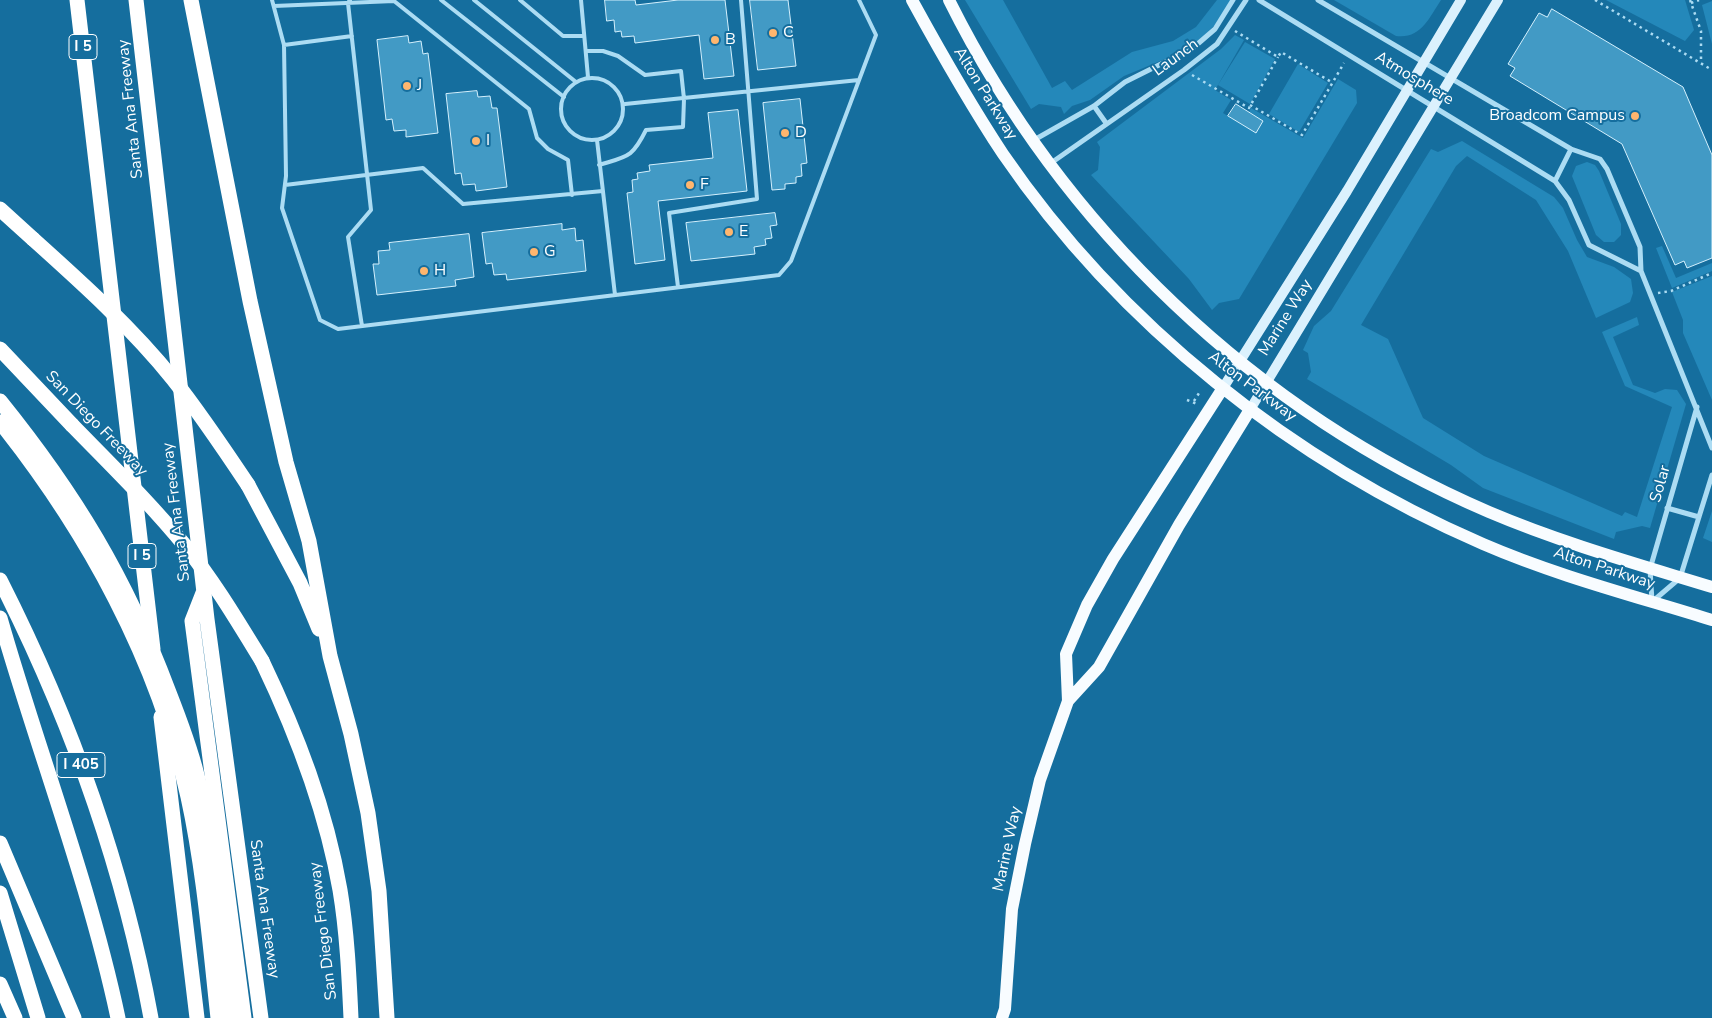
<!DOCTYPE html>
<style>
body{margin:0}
canvas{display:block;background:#156e9e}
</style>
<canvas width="1712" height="1018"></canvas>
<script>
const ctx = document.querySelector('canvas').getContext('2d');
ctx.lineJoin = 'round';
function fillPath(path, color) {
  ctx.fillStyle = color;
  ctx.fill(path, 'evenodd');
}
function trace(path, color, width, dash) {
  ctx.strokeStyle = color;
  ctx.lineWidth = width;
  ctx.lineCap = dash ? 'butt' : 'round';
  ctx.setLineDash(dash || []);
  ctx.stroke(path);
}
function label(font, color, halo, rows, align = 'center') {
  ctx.font = font + ' "Nunito Sans",sans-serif';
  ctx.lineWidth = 4;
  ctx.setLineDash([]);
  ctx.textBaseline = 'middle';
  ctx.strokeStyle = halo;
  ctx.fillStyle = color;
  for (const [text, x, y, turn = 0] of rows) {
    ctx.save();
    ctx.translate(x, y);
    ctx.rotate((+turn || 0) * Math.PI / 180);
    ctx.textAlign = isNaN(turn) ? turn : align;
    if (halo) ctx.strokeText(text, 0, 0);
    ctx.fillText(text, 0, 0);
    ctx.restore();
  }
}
fillPath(new Path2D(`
 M965 0H1003L1052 88 1065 81 1072 90 1132 52 1173 41 1196 27 1217 0H1231L1215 25 1195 44 1182 52 1124 76 1090 100 1072 106 1064 114 1061 107 1039 104 1031 109Z
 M1334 0H1441C1429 18 1421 39 1396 36Z
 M1606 0H1685L1694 30 1685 41Z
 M1712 1V44L1702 5Z
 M1235 35 1244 40 1215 90 1231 100 1223 113 1256 133 1263 121 1249 112 1251 108 1303 138 1338 79 1356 90 1357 103 1239 299 1219 303 1212 310 1189 279 1091 175 1098 170 1100 147 1097 142 1221 49Z
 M1245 42 1275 59 1250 104 1218 85Z
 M1298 64 1328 83 1299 132 1269 114Z
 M1462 141 1554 197 1563 208 1577 240 1587 257 1614 267 1631 279 1633 293 1630 302 1596 318 1568 251 1536 200 1467 156 1456 166 1361 325 1388 339 1423 418 1484 456 1622 516 1625 512 1637 517 1672 407 1625 386 1602 332 1637 317 1639 325 1613 337 1633 385 1655 393 1665 389 1677 390 1686 404 1650 528 1642 526 1616 532 1614 539 1483 488 1451 465 1307 379 1311 372 1308 353 1303 350 1314 326 1331 311 1431 149 1438 152Z
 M1587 162 1595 165 1599 171 1621 224V235L1614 242H1604L1596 235 1572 176 1576 166Z
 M1662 246 1676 278 1712 263V271L1672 288 1656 248Z
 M1712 276V400L1683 333V320L1672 292Z
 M1712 511V542L1703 538Z`), '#2488ba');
const building = new Path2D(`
 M605 0H635L636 5 678 0H725L734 76 704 79 699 35 635 43 634 36 622 37 621 31 615 32 614 20 607 21Z
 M750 0H788L796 66 758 70Z
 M1552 9 1683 87 1712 155V258L1687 268 1684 261 1675 265 1622 144 1510 76 1515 68 1508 64 1539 13 1547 17Z
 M408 36 409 43 421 41 423 54 428 53 438 133 406 137V130L394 131 392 119 386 120 377 40Z
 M477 91 478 97 490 96 492 108H497L507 187 476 191 475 184 463 185 461 173 455 174 446 94Z
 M800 99 807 163 801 164 802 176 796 177V183L785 184V189L772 190 763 103Z
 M1236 104 1263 121 1256 133 1228 116Z
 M738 110 747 191 658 201 665 260 635 264 627 193 633 192 632 180 638 179 637 173 650 171 649 165 713 158 708 113Z
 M775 213 777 225 770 226 772 238 765 239 766 245 754 247 755 254 691 261 686 223Z
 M562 224V230L575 228 576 241 583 240 586 271 507 280 506 274 494 275 492 263 486 264 482 233Z
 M469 234 474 277 455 280 456 286 377 295 373 264H379L378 251 390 250 389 243Z`);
fillPath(building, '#429ac5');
trace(building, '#d4f0fd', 1);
trace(new Path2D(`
 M1595 0 1712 70
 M1690 0 1701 31V63
 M1691 3 1699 0
 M1235 31 1278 57 1281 52 1333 83
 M1192 75 1249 108 1278 57
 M1250 105 1302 135 1344 63
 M1658 293 1671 291 1712 273
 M1187 400 1197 404
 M1194 401 1201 390`), '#acdcf3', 2.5, [2.5, 4]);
trace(new Path2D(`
 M272 0 284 45 286 176 282 208 320 320 338 329 779 275 791 261 876 35 859 0
 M350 0 348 3 371 210 348 237 362 326
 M441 0 564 97
 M474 0 576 82
 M520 0 563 36H584
 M581 0 588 77
 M274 6 394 1 529 109 537 138 548 149 568 160 572 195
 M284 45 352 36
 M586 51H603L618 56 645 75 681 71 684 99 683 127 646 130C632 158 628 156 599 165
 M561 109a31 31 0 1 1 62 0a31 31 0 1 1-62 0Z
 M625 104 859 80
 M597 140 615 295
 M285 185 423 168 463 204 603 191
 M678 287 669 213 757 199 741 0`), '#acdcf3', 4);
trace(new Path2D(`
 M1259 0 1555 181 1569 200 1589 245 1641 271
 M1318 0 1571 149 1600 159 1607 169 1640 247 1641 271 1712 448
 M1094 106 1106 123
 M1034 140 1094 106 1125 82 1193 48 1215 29 1233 0
 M1051 163 1184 70 1217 44 1246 0
 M1555 181 1571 149
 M1667 508 1699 517
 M1652 601 1650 569 1697 407
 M1653 601 1680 578 1712 475`), '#acdcf3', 5);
trace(new Path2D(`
 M1223 388 1347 191 1461 0
 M1251 408 1498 0`), '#dbf1fd', 10);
trace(new Path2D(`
 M912 0C941 53 970 104 1003 154 1120 325 1293 462 1483 544 1557 576 1635 596 1712 620
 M949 0C1062 227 1256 412 1489 512 1562 543 1637 564 1712 587
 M1068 701 1066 654 1087 605 1113 559 1223 388
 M1002 1018 1005 1009 1012 909 1025 844 1040 780 1068 701 1099 667 1179 525 1251 408`), '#f8fcff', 12);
trace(new Path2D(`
 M77 0 153 649
 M136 0 207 619 261 1018
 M191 0 250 301 286 462 309 541 330 656 351 734 368 813 379 891 387 1018
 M0 209 33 239
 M0 349 72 425
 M248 485 300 583 319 629
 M0 580C70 718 123 866 151 1018
 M203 593 192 621 244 1018
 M0 618C38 751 89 882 118 1018
 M262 661C297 734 326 809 340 890 347 932 349 975 351 1018
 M161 717 197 1018
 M0 843 74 1018
 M0 893 38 1018
 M0 984 15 1018`), '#fff', 15);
trace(new Path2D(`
 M33 239C82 283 132 328 173 379 200 413 224 449 248 485
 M0 401C75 494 126 578 168 690 179 718 190 747 197 775 217 855 223 937 232 1018
 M0 422C87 531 158 660 188 797 204 870 210 945 218 1018
 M72 425C111 465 151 504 186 547 215 583 238 622 262 661`), '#fff', 15);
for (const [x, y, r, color] of [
 [773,33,5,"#ffb66e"],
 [715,40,5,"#ffb66e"],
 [407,86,5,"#ffb66e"],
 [1635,116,5,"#ffb66e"],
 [785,133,5,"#ffb66e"],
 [476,141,5,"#ffb66e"],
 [690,185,5,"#ffb66e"],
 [729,232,5,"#ffb66e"],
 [534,252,5,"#ffb66e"],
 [424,271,5,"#ffb66e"]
]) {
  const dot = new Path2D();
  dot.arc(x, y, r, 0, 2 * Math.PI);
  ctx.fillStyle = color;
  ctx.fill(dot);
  trace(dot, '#156e9e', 2);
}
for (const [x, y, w] of [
 [83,47,28],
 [142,556,28],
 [81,765,48]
]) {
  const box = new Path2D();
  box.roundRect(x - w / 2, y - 12.5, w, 25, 4);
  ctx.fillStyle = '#156e9e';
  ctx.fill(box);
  trace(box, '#fff', 1);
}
label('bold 15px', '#fff', null, [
 ["I 5",83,47],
 ["I 5",142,556],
 ["I 405",81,765]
]);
label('16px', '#fff', '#156e9e', [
 ["C",783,33],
 ["B",725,40],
 ["J",417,86],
 ["Broadcom Campus",1625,116,"right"],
 ["D",795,133],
 ["I",486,141],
 ["F",700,185],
 ["E",739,232],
 ["G",544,252],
 ["H",434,271]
], 'left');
label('16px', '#fff', '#156e9e', [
 ["Launch",1176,58,-36],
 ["Atmosphere",1414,79,31],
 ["Alton Parkway",985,94,58],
 ["Santa Ana Freeway",131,109,-96],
 ["Marine Way",1286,318,-58],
 ["Alton Parkway",1252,387,37],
 ["San Diego Freeway",96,424,46],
 ["Solar",1661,484,-74],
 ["Santa Ana Freeway",177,512,-97],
 ["Alton Parkway",1604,569,18],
 ["Marine Way",1008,849,-78],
 ["Santa Ana Freeway",264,909,82],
 ["San Diego Freeway",324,931,-97]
]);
</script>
